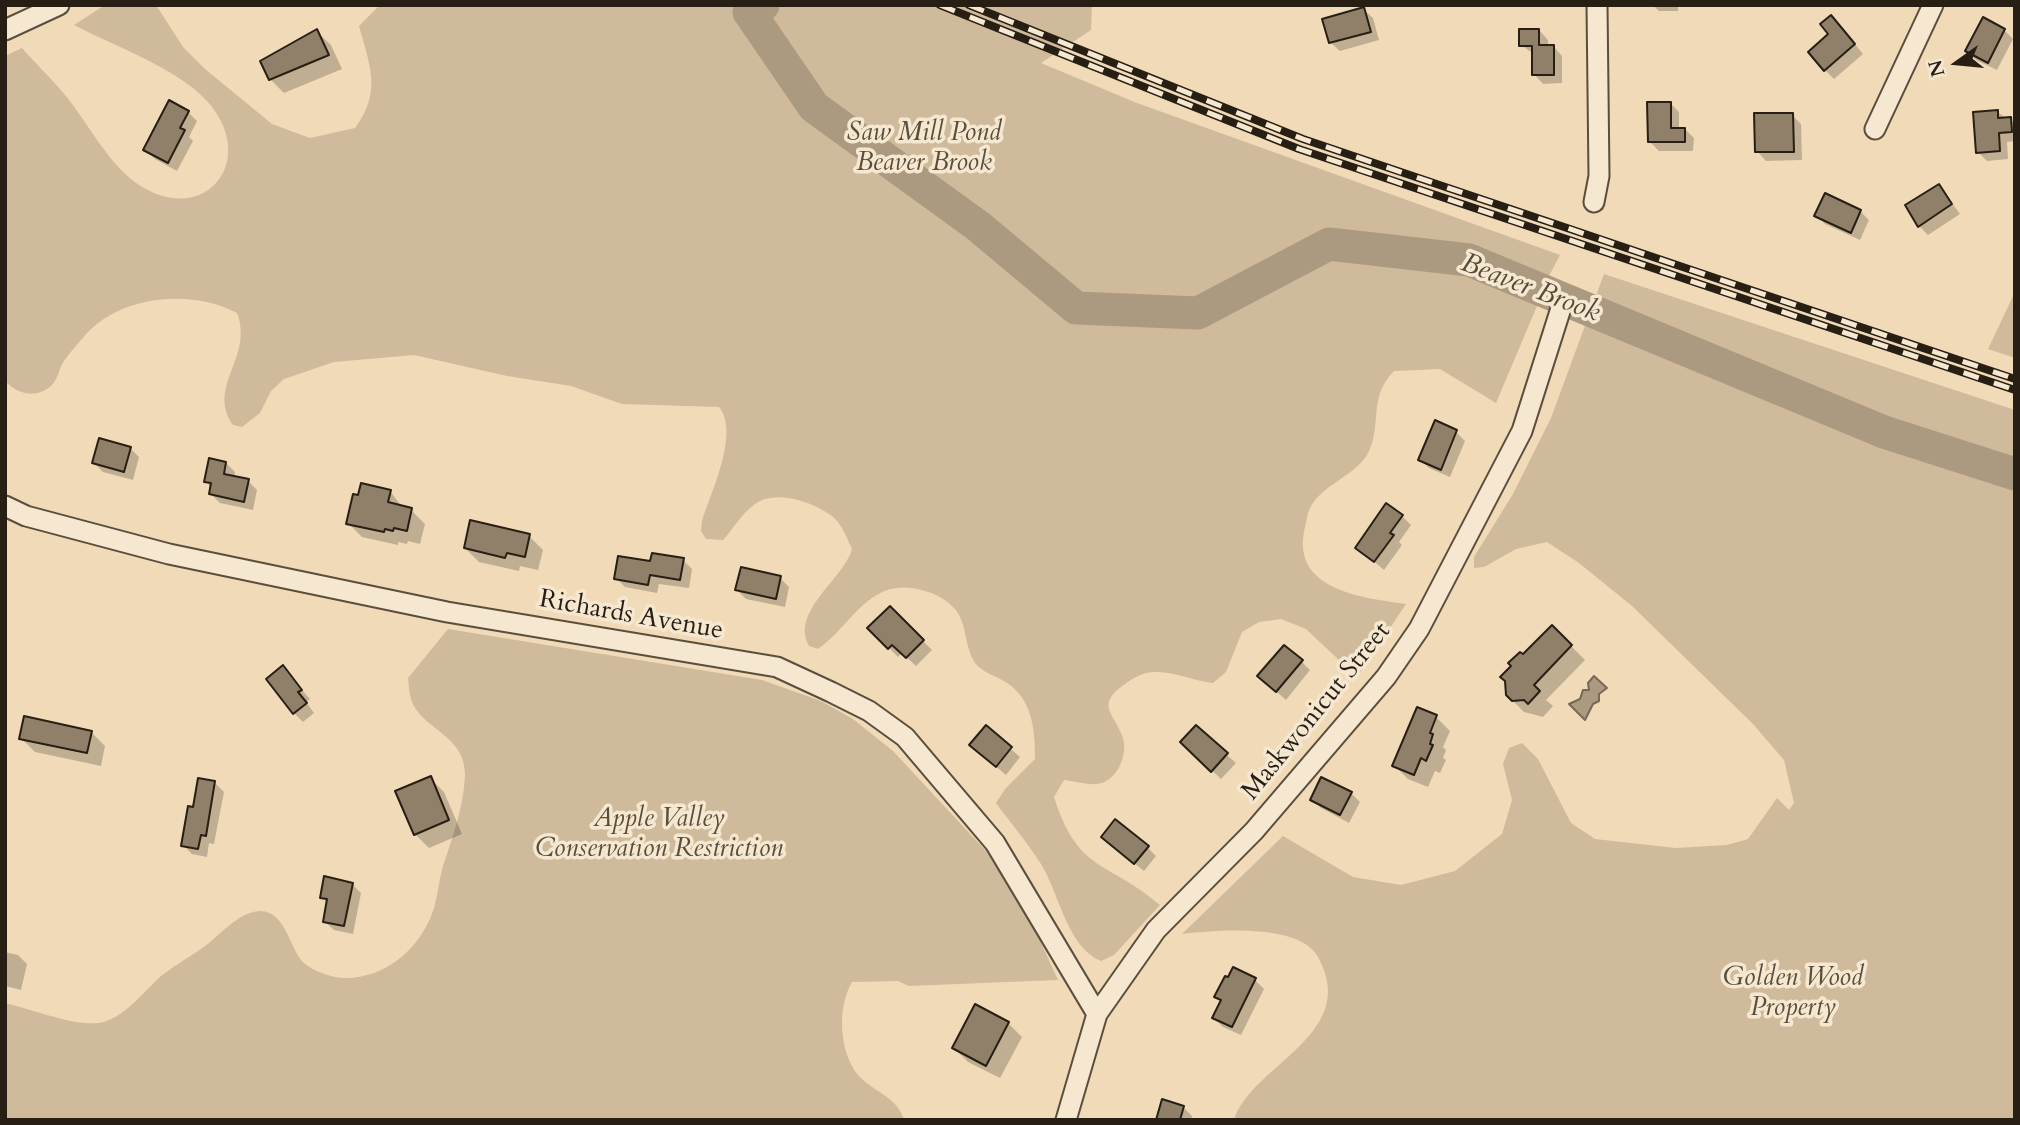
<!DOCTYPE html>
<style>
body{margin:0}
#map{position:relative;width:2020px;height:1125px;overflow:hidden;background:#f1dab7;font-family:Cardo,serif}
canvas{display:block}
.frame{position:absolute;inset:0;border:7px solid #271f14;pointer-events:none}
.north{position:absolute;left:1922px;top:28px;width:70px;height:70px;-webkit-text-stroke:5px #f6e7d0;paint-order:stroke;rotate:255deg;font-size:19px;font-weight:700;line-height:28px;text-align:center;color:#271f14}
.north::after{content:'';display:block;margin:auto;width:24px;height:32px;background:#271f14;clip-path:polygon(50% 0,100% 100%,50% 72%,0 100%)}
</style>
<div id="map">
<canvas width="2020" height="1125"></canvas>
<div class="frame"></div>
<div class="north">N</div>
</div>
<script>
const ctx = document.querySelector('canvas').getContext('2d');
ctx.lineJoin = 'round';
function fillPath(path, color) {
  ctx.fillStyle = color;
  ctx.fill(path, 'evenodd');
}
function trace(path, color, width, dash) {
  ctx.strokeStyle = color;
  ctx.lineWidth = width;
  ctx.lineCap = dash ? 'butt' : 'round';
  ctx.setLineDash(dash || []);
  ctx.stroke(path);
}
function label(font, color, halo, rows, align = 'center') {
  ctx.font = font + ' Cardo,serif';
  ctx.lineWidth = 7;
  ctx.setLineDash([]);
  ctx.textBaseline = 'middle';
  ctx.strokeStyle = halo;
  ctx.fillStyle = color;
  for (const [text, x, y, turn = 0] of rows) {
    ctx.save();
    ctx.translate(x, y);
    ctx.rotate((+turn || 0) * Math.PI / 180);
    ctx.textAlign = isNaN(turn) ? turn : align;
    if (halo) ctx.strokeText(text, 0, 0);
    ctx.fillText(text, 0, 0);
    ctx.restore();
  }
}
fillPath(new Path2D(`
 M105 5H156L183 47 205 69 272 124 310 138 355 128C382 92 370 66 359 26L380 5H1092L1091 30 1041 63 1137 103 1560 255 1538 297 1540 299 1496 403 1440 369 1394 371C1367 398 1383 427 1367 455 1354 476 1324 484 1311 506 1307 513 1306 524 1304 532 1293 590 1363 598 1406 604L1357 677 1306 629 1281 619 1259 622 1242 632 1226 672 1213 683C1194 681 1174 671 1154 672 1144 672 1133 678 1125 684 1094 706 1115 713 1123 738 1128 755 1117 782 1097 784 1087 785 1074 781 1064 780L1054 797C1078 873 1107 860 1160 905L1114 955 1101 961C1066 947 1059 890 1039 861 1026 841 1010 822 996 803L1005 789 1035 759C1035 731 1033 700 1007 683 997 676 983 673 975 663 965 648 967 628 958 613 951 603 939 595 928 592 870 572 854 624 818 649L809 646C790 611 844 579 852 549 847 538 841 523 832 516 814 503 782 491 760 501 744 509 735 527 723 540L706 539 701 531 702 521C711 493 740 432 719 407L622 404 571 386 507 376 414 355 334 362 284 379 271 391 260 413 242 427 233 425C206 386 254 358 237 313 192 289 124 295 88 332 80 341 71 351 64 361 59 368 58 379 52 385 37 399 18 395 5 381V56L22 48C36 64 52 79 65 95 89 124 107 163 139 185 205 228 260 160 207 101 177 68 114 46 74 25Z
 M1604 274 2015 410V1120H1234C1252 1064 1361 1035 1318 957 1300 923 1216 930 1182 934L1283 836 1353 877 1401 885 1455 871 1502 834 1512 800 1503 764 1509 748 1522 743 1538 759 1571 823 1595 839 1676 848 1727 845 1748 839 1777 798 1789 810 1794 803 1784 760 1753 724 1632 606 1579 563 1547 542 1516 549 1484 567 1474 568V557L1513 494 1551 418Z
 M2015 292V358L1988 349Z
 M448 629 762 680 821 701 853 719 893 751 986 851 1029 916 1058 980 909 986 898 981 852 982C837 1007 839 1052 858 1075 873 1092 897 1096 904 1120H5V1003C31 1009 73 1026 98 1023 123 1020 144 991 161 976 176 964 194 955 209 943 221 933 233 920 247 914 285 898 288 949 304 963 313 971 332 978 344 978 386 979 422 947 434 908 438 894 439 880 443 866 453 836 464 806 465 774 465 734 420 729 411 699 409 693 409 685 408 678Z`), '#cfba9b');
const water = new Path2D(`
 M1594 676 1607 688 1599 694V701L1593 704 1585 720 1569 704 1580 699 1583 690H1589L1588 683Z`);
fillPath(water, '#ac9a80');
trace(water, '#776955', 2);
fillPath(new Path2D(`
 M1653 5H1678V11H1659Z
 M1363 9 1373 18 1379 40 1340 51 1330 42Z
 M1840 26 1863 54 1834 79 1825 70Z
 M1539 30 1548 40V46H1553L1562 56V83L1543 84 1534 74V54L1521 45Z
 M2004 30 2013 39 1997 70 1976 60 1967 51Z
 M317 32 331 45 342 69 284 93 270 79Z
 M1670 103 1679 112V129H1685L1694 138 1693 151H1659L1650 142Z
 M188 112 197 121 189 137 193 141 177 171 155 159 145 150Z
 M1997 112 2015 123V141L2007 142 2008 159 1987 161 1978 152Z
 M1792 115 1801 124 1802 160 1766 161 1757 151Z
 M1939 186 1960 214 1928 235 1919 226Z
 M1860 211 1869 220 1860 240 1825 224 1816 215Z
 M1435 423 1456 432 1465 441 1450 477 1429 468 1420 459Z
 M130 448 139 457 133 480 103 472 94 463Z
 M226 463 235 472 234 478 248 481 257 490 253 510 220 503 211 494 212 488 206 482Z
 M390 491 403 508 411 510 425 524 420 544 408 541 407 544 398 542V545L362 537 348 523Z
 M1402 516 1411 525 1399 542 1402 545 1384 570 1357 547Z
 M529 536 543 550 538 570 520 566 519 571 479 562 465 548Z
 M683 560 692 569 689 588 659 584 657 593 625 587 616 578 652 563Z
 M780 578 789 587 785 607 746 599 737 590Z
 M890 608 932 650 916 666 902 653 898 657 870 628Z
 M1552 627 1585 660 1546 700 1553 706 1543 717 1524 712 1510 698 1507 681 1523 657Z
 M1301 661 1310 670 1286 700 1269 685Z
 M283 668 310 699 306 702 314 713 303 722 294 713Z
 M1436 717 1450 731 1443 747 1446 750 1443 758 1446 760 1440 773 1435 771 1428 787 1408 779 1394 765Z
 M986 727 1020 757 1006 775 981 754Z
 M1196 728 1236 763 1221 779 1182 742Z
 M91 732 105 746 101 766 35 752 21 738Z
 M430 778 444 792 462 834 429 848 415 834Z
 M215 783 224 792 214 844 209 843 207 857 192 854 183 845 195 809Z
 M1351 793 1360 802 1349 823 1321 808 1312 799Z
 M1112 845 1147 847 1156 856 1144 871Z
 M352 884 361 893 353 934 334 930 324 921 328 904 322 897Z
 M5 952 18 955 27 964 21 990 5 986Z
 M1255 980 1264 989 1241 1035 1223 1027 1214 1018 1222 1002 1216 997Z
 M1008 1023 1022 1037 1000 1078 968 1062 954 1048Z
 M1183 1107 1192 1116 1191 1120H1158Z`), '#0003');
trace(new Path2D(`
 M763 5 749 12 814 107 978 226 1076 308 1198 313 1329 244 1469 260 1884 432 2015 474`), '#ac9a80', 33);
const building = new Path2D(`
 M1364 7 1371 32 1329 43 1322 19Z
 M1831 15 1855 44 1824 71 1808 52 1828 34 1820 24Z
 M1983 17 2005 29 1988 63 1965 51Z
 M317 29 329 55 269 80 260 61Z
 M1519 29H1539V45H1554V75H1532V46H1519Z
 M169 100 189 111 180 128 185 130 168 163 143 150Z
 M1647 102H1671V128H1685V142H1648Z
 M1998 110V118L2011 117 2012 132 1999 133 2000 151 1976 153 1973 112Z
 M1754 113H1793L1794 152H1755Z
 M1939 184 1952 204 1918 227 1905 205Z
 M1825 193 1861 210 1851 233 1814 216Z
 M1435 420 1457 430 1441 470 1418 460Z
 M99 438 131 447 124 472 92 463Z
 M209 458 226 462 224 474 249 479 244 502 209 494 211 483 204 482Z
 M361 483 391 490 388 502 412 508 407 531 394 528 393 531 385 529 384 532 346 524 353 494 358 495Z
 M1386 503 1403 515 1390 533 1394 535 1374 562 1355 548Z
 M470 520 530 534 525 557 507 553 505 558 464 548Z
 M652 553 684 558 680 580 650 575 648 585 614 579 618 556 650 561Z
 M741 567 781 576 776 599 735 590Z
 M890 606 924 640 906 658 892 645 888 649 867 628Z
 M1552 625 1572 645 1534 685 1540 691 1528 704 1524 700 1512 701 1506 695 1505 681 1500 677 1511 666 1508 663 1520 652 1523 654Z
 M1284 645 1303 660 1276 692 1257 676Z
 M283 665 302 690 298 692 307 703 293 714 266 679Z
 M1417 707 1437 715 1430 733 1433 734 1430 744 1433 745 1426 761 1421 758 1414 775 1392 766Z
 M24 716 92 731 87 753 19 739Z
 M986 725 1012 747 996 767 969 745Z
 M1196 725 1228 753 1211 772 1180 742Z
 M431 776 449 820 414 835 395 791Z
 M1321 777 1352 792 1340 815 1310 800Z
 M198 778 215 781 206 836 201 835 198 849 181 846 188 806 193 807Z
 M1115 819 1149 846 1134 864 1101 837Z
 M324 876 353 883 344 926 323 922 327 899 320 898Z
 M1233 967 1256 978 1232 1027 1212 1018 1221 1000 1214 997 1225 976 1228 977Z
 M975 1004 1009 1022 986 1066 952 1048Z
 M1162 1099 1184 1106 1180 1120H1156Z`);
fillPath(building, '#908069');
trace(building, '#271f14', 2);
const street = new Path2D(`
 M5 30 59 5
 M1875 129 1933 5
 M1594 202 1599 176 1597 5
 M5 506 26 516 169 554 447 612 777 667 831 692 869 711 905 737 995 843 1097 1014
 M1066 1120 1097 1014 1156 930 1254 831 1386 677 1419 629 1522 431 1562 305`);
trace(street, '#5a4e3d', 23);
trace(street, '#f6e7d0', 19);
const rail = new Path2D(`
 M940 5 1299 149 2015 390
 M969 5 1303 139 2015 379`);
trace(rail, '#271f14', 8);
trace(rail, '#f6e7d0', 5, [16]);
label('italic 26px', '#594e3c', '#f6e7d0', [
 ["Saw Mill Pond",924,134],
 ["Beaver Brook",924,164],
 ["Apple Valley",659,820],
 ["Conservation Restriction",659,850],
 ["Golden Wood",1793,979],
 ["Property",1793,1009]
]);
label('26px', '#271f14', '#f6e7d0', [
 ["Richards Avenue",631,616,10],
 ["Maskwonicut Street",1317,712,-51]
]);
label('italic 28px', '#564a3a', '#f6e7d0', [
 ["Beaver Brook",1530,289,21]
]);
</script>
